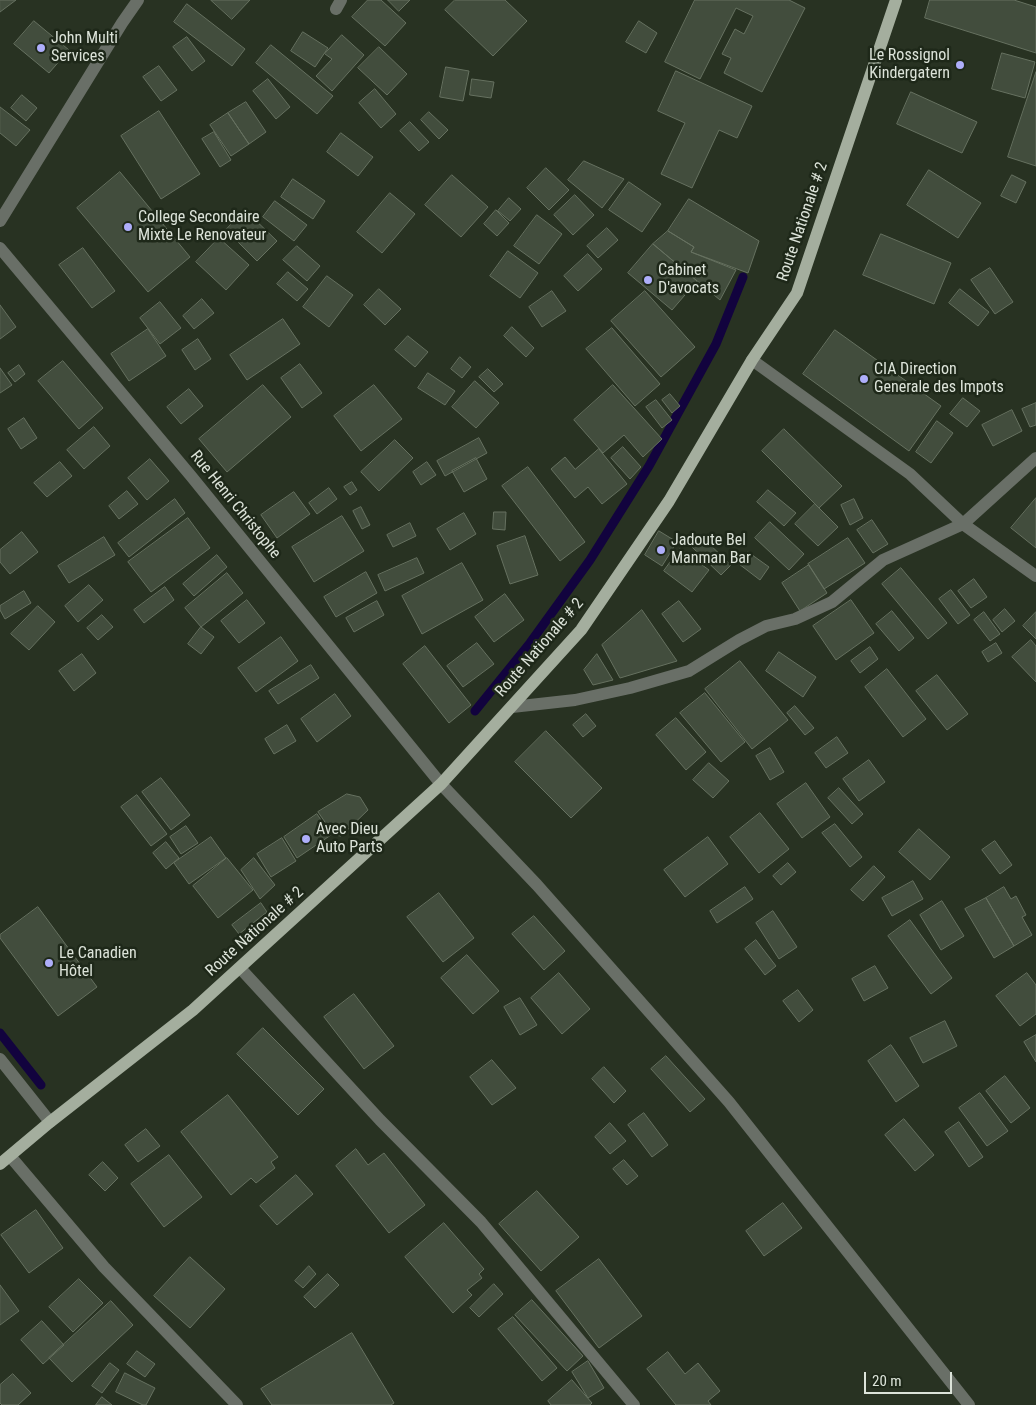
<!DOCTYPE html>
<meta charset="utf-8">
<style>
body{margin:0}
#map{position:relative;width:1036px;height:1405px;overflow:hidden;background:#283222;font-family:"Roboto Condensed",sans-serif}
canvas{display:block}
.scale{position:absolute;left:864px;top:1372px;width:88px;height:22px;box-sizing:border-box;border:2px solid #dce3d9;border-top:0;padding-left:6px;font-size:15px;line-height:18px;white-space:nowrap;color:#dce3d9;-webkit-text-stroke:4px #1e2819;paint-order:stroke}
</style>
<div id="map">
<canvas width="1036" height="1405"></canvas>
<div class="scale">20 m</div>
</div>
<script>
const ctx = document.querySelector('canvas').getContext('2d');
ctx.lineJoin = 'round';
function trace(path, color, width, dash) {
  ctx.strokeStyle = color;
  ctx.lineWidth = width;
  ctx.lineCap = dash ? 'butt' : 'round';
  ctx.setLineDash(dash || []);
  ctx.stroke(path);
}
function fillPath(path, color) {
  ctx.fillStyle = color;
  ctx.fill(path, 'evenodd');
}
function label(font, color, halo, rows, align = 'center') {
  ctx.font = font + ' "Roboto Condensed",sans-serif';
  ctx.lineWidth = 5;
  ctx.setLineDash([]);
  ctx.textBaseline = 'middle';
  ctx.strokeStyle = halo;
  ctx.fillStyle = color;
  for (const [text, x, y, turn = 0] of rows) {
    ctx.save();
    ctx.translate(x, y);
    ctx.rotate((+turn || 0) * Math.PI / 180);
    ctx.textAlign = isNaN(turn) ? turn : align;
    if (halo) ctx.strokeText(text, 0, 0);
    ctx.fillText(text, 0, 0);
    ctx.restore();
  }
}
trace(new Path2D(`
 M475 711 530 643 590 560 649 466 716 344 743 277
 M0 1033 41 1085`), '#12033e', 9);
const building = new Path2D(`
 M0 0H16L0 12Z
 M211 0H250L232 19Z
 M368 0H381L406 23 385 46 352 17Z
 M388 0H410L399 11Z
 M455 0H505L527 21 493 56 445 10Z
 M695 0H789L805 8 762 92 724 73 731 58 722 54 735 29 744 34 753 16 736 8 700 79 665 62Z
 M930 0H1014L1036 7V53L925 18Z
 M187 4 245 49 232 66 174 22Z
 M34 21 69 50 49 73 14 44Z
 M639 21 657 33 646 53 626 42Z
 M303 32 328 48 315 67 291 51Z
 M342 35 364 55 332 91 316 76 332 59 325 54Z
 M187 37 205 61 192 71 173 47Z
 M271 45 333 96 317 114 256 63Z
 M379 47 407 74 387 95 358 68Z
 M1002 53 1035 62 1025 98 992 89Z
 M159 66 177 90 161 101 143 77Z
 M446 67 469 71 463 101 440 97Z
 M676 71 752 106 737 138 719 130 692 188 661 174 685 123 658 111Z
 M1036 72V166L1008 157Z
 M268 79 290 107 276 119 253 91Z
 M472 79 494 82 491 98 470 95Z
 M375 89 396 114 381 128 359 103Z
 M911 92 977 122 962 153 897 124Z
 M22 95 37 108 26 121 11 108Z
 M246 102 266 132 249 144 228 113Z
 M0 107 30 130 16 146 0 133Z
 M159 111 200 174 161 199 121 136Z
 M429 112 448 130 439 139 421 120Z
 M228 113 249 144 231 156 210 125Z
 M410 122 429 142 419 151 400 131Z
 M214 132 231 160 220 167 202 139Z
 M341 133 373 157 358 176 327 152Z
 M584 161 624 179 602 208 568 180Z
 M546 168 569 190 549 210 527 188Z
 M929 170 981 203 958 238 907 205Z
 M120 172 190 257 148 292 77 208Z
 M452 175 488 207 461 237 425 205Z
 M1012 175 1026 182 1016 203 1001 196Z
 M293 179 325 201 313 219 281 197Z
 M629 182 661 204 642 232 609 210Z
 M390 193 415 214 382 253 357 232Z
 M575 195 594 215 573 235 554 215Z
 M509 198 521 209 510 221 498 211Z
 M689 199 759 241 748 273 691 252 694 247 668 231Z
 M275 201 307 225 294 241 263 217Z
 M245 210 277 241 257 261 226 230Z
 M496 210 509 223 497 236 484 224Z
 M537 215 562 234 539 264 514 246Z
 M607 228 618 240 598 258 587 246Z
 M668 231 694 247 691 252 736 270 720 300 653 244Z
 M881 234 951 263 934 304 863 275Z
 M219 238 249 265 226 290 196 262Z
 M653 244 697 281 672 310 628 273Z
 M297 246 320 266 307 281 283 260Z
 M83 248 115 291 92 308 59 265Z
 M508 251 538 273 520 298 490 276Z
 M588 254 602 269 578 291 564 276Z
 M990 268 1013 302 995 314 971 280Z
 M288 272 308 289 297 301 277 284Z
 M327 276 353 295 329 327 303 307Z
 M379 289 401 309 385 325 364 305Z
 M960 289 989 312 978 326 949 303Z
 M552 291 566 311 542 327 529 307Z
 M645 291 695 347 661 377 611 321Z
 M202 299 214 313 194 329 183 316Z
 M160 302 181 328 160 344 140 318Z
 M0 305 16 327 0 339Z
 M283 319 300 344 247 380 230 355Z
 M512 327 534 348 526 357 504 336Z
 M612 328 660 384 635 406 586 349Z
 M148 329 166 356 129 381 111 354Z
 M835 330 941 406 909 451 803 374Z
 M408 336 428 352 415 367 395 350Z
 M198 339 211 359 195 370 182 350Z
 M460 357 471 367 462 378 451 369Z
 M63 361 103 408 79 429 38 381Z
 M300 364 322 393 302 408 281 378Z
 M19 365 25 374 15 382 8 373Z
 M0 368 12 385 0 393Z
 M488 369 503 384 494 392 479 377Z
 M428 373 455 391 445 405 418 388Z
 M475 381 499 403 476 428 452 407Z
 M263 385 291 417 227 472 199 439Z
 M374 385 402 419 361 451 334 416Z
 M613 385 662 439 643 457 624 435 603 453 574 420Z
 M189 389 203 406 181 424 167 407Z
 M670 394 680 406 672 413 662 400Z
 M963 398 980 411 967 427 950 414Z
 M656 400 672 420 662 428 646 407Z
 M1036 403V425L1030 427 1022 409Z
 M1012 410 1022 431 993 446 982 425Z
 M24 418 37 438 21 449 8 429Z
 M937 421 953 433 931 463 916 452Z
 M94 427 110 446 84 469 67 450Z
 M784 429 842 486 819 508 762 451Z
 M479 438 487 453 445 476 437 461Z
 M395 440 413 458 379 491 361 472Z
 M623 447 641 467 630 479 611 458Z
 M599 449 627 484 602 504 588 487 575 498 551 469 565 457 575 469Z
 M476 458 487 479 464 492 452 471Z
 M150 459 169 481 147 500 128 478Z
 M60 462 72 476 47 497 34 483Z
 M427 462 436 475 421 485 413 472Z
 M528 467 585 542 560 561 502 486Z
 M352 482 357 490 350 495 344 487Z
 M329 488 337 499 317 514 309 503Z
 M768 490 796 513 784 526 757 502Z
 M127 491 138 504 119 519 109 506Z
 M294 492 310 514 277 538 261 515Z
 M1036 498V548L1011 528Z
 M175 499 185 513 129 557 118 543Z
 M854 499 863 518 850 525 841 505Z
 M815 504 838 527 818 546 795 524Z
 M361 507 370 525 362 529 353 511Z
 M494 512H506L505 530 493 529Z
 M464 513 476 534 450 550 437 529Z
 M342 516 364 551 314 582 292 547Z
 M188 518 210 548 151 592 128 562Z
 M872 520 888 544 873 553 857 530Z
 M770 522 804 554 789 570 755 538Z
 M410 523 416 536 393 547 387 535Z
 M659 531 677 542 662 566 645 555Z
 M22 532 38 552 10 574 0 562V550Z
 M525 536 538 575 510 584 497 546Z
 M104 537 115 555 69 583 58 566Z
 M702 537 731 565 721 575 692 547Z
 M848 538 865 563 824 589 808 564Z
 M680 549 709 570 692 592 664 571Z
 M748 552 769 567 760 580 739 564Z
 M217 555 227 567 194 596 183 584Z
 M417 558 424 573 385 591 378 575Z
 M462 563 483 600 422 634 402 596Z
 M809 565 827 593 800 611 782 583Z
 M901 568 947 623 928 639 882 584Z
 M366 572 377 593 336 617 324 597Z
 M227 573 243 593 201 627 185 608Z
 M974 579 987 597 971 608 958 591Z
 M89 585 103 600 78 622 65 606Z
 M165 587 174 600 144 623 134 610Z
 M951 590 970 615 958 624 939 599Z
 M24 591 31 603 5 619 0 610V606Z
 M505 594 524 620 494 642 475 617Z
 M247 600 265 623 239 643 221 621Z
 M851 600 874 633 836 660 813 626Z
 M377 601 384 615 354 632 346 618Z
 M679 601 701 629 683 642 662 614Z
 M38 606 55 622 29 650 11 634Z
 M1005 609 1015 621 1002 632 993 620Z
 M642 610 677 661 620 678 602 645Z
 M892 611 914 638 899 651 876 624Z
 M984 612 1000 634 990 641 974 620Z
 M1036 612V639L1023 626Z
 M102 615 113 627 98 640 87 628Z
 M201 627 214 637 201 654 188 644Z
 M281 637 298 661 256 692 238 668Z
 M1031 640 1036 646V682L1012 657Z
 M477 643 494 664 463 687 447 666Z
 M996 643 1002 653 988 662 982 652Z
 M425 646 471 705 449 723 403 664Z
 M870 647 878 659 860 673 851 661Z
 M779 652 816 677 803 697 766 671Z
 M82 654 96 673 74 691 59 671Z
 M597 654 613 680 593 685 584 670Z
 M740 661 788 720 752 749 705 689Z
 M311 665 319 678 278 704 269 691Z
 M887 669 926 719 903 737 865 687Z
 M937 675 968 714 947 730 916 691Z
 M705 693 745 742 721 762 680 713Z
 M335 694 351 716 317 742 301 719Z
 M795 706 814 728 805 735 787 713Z
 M586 714 596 726 583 737 573 725Z
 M676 718 706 752 686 770 656 735Z
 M287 725 296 741 274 754 265 739Z
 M546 731 602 788 571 818 515 762Z
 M837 737 848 753 826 768 815 753Z
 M770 748 784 772 770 780 756 756Z
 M869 760 885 782 859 801 843 779Z
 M709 763 729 781 713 798 693 780Z
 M161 778 190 815 171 830 142 792Z
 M806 783 830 817 802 838 777 804Z
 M839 788 863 814 852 824 828 798Z
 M347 794 360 797 368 810 341 836 334 835 318 812Z
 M137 795 167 834 151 846 121 807Z
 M760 813 789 849 759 873 730 837Z
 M317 814 331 835 297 858 284 837Z
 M835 824 862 857 850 867 822 833Z
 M186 826 198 843 181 854 170 837Z
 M919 829 950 857 930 880 899 852Z
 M211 837 226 858 189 884 174 863Z
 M708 837 728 864 685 897 664 870Z
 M282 838 296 861 271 877 257 854Z
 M995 841 1012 865 1000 874 982 850Z
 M166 842 179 858 166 869 153 853Z
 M227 858 253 890 218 918 193 886Z
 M254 858 275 885 260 899 241 870Z
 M788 863 796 872 781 885 773 876Z
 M874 866 885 877 863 901 851 890Z
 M913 881 923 899 892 916 882 898Z
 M745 887 753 899 717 923 710 911Z
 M1004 887 1011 899 1016 896 1026 915 1022 917 1032 935 1014 946 986 898Z
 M439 893 474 938 443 962 407 917Z
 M986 898 1014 946 994 958 965 909Z
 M942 901 964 936 941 950 920 915Z
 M261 903 267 912 239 934 232 925Z
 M38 907 97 987 58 1016 0 938V935Z
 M773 911 797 947 779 959 756 923Z
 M534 916 565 951 544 970 512 934Z
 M910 920 952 978 931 994 888 936Z
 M756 940 776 966 765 975 745 949Z
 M467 955 499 991 473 1014 441 978Z
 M875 966 888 988 864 1001 852 979Z
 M559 973 590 1009 562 1034 531 998Z
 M1027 973 1036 985V1014L1020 1026 996 996Z
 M798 990 813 1010 799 1022 783 1001Z
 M354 994 394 1046 364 1069 324 1017Z
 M520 998 537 1025 520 1035 504 1007Z
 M945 1021 957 1046 923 1063 910 1038Z
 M263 1028 324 1089 298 1115 237 1054Z
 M1036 1035V1062L1024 1042Z
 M891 1045 919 1086 896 1102 868 1061Z
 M666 1056 705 1099 690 1112 651 1069Z
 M492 1060 516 1088 492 1105 470 1077Z
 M604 1067 626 1091 614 1103 592 1079Z
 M1005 1076 1030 1108 1011 1123 986 1091Z
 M980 1093 1008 1131 987 1146 959 1108Z
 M228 1095 278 1157 271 1162 275 1168 256 1183 251 1178 231 1195 181 1132Z
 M644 1113 668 1145 652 1157 628 1125Z
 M904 1119 934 1155 915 1171 885 1135Z
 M959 1122 983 1157 969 1167 945 1132Z
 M610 1123 626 1141 610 1154 595 1137Z
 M146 1129 160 1146 138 1162 125 1145Z
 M356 1149 368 1165 384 1153 425 1205 389 1233 336 1166Z
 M169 1155 202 1197 164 1227 131 1184Z
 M624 1160 638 1176 627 1185 613 1169Z
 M103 1162 118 1178 105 1191 89 1175Z
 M296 1175 313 1194 277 1225 260 1206Z
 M537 1191 579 1237 541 1271 499 1224Z
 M783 1203 802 1228 764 1256 746 1231Z
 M36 1210 63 1248 29 1273 1 1235Z
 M444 1223 484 1269 479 1274 482 1278 467 1290 472 1295 453 1313 405 1257Z
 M190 1257 225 1289 190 1328 154 1296Z
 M599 1259 642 1316 599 1348 556 1291Z
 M309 1266 316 1274 303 1288 295 1281Z
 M328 1274 339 1285 315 1308 304 1297Z
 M79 1279 103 1303 73 1332 49 1307Z
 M494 1284 503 1294 479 1317 470 1308Z
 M0 1285 19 1311 0 1325Z
 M532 1300 583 1356 567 1371 515 1315Z
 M111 1301 133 1325 72 1382 49 1358Z
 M513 1317 557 1368 542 1381 498 1329Z
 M42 1321 64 1345 43 1364 21 1340Z
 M352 1333 394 1403 391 1405H272L261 1389Z
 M137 1351 155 1364 145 1377 127 1364Z
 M668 1352 685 1374 698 1363 720 1391 708 1401 711 1405H676L647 1369Z
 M588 1361 604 1388 588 1398 572 1372Z
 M110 1363 119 1370 102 1393 92 1386Z
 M125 1373 155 1388 146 1405H143L116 1392Z
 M13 1374 31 1393 18 1405H2L0 1403V1385Z
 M572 1380 592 1403 590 1405H551L548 1401Z
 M102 1397 112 1405H96Z`);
fillPath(building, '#424d3d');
trace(building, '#667160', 1);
trace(new Path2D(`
 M336 9 341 0
 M0 221 122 23 138 0
 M0 248 191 476 441 784 537 885 729 1102 969 1405
 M752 360 910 474 963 524 1036 576
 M512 707 575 700 630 688 689 671 739 640 766 626 795 619 832 602 883 560 963 524 1036 458
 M240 968 380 1120 481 1222 634 1405
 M0 1059 50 1122
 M10 1156 104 1267 237 1405`), '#696f67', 12);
trace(new Path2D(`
 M0 1164 50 1122 193 1010 441 784 581 630 669 501 752 360 797 293 896 0`), '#a4ae9e', 12);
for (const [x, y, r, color] of [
 [41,48,5,"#aeaefa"],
 [960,65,5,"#aeaefa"],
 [128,227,5,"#aeaefa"],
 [648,280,5,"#aeaefa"],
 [864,379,5,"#aeaefa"],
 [661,550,5,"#aeaefa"],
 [306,839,5,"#aeaefa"],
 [49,963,5,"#aeaefa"]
]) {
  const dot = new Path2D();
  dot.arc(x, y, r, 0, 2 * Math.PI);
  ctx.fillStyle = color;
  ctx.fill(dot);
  trace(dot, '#1e2819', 2);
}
label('16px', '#dce3d9', '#1e2819', [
 ["John Multi",51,39],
 ["Services",51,57],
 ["Le Rossignol",950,56,"right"],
 ["Kindergatern",950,74,"right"],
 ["College Secondaire",138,218],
 ["Mixte Le Renovateur",138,236],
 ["Cabinet",658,271],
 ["D'avocats",658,289],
 ["CIA Direction",874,370],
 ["Generale des Impots",874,388],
 ["Jadoute Bel",671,541],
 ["Manman Bar",671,559],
 ["Avec Dieu",316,830],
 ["Auto Parts",316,848],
 ["Le Canadien",59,954],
 ["Hôtel",59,972]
], 'left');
label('16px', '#dce3d9', '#1e2819', [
 ["Route Nationale # 2",803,222,-71],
 ["Rue Henri Christophe",235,505,51],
 ["Route Nationale # 2",540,648,-49],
 ["Route Nationale # 2",255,932,-42]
]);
</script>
